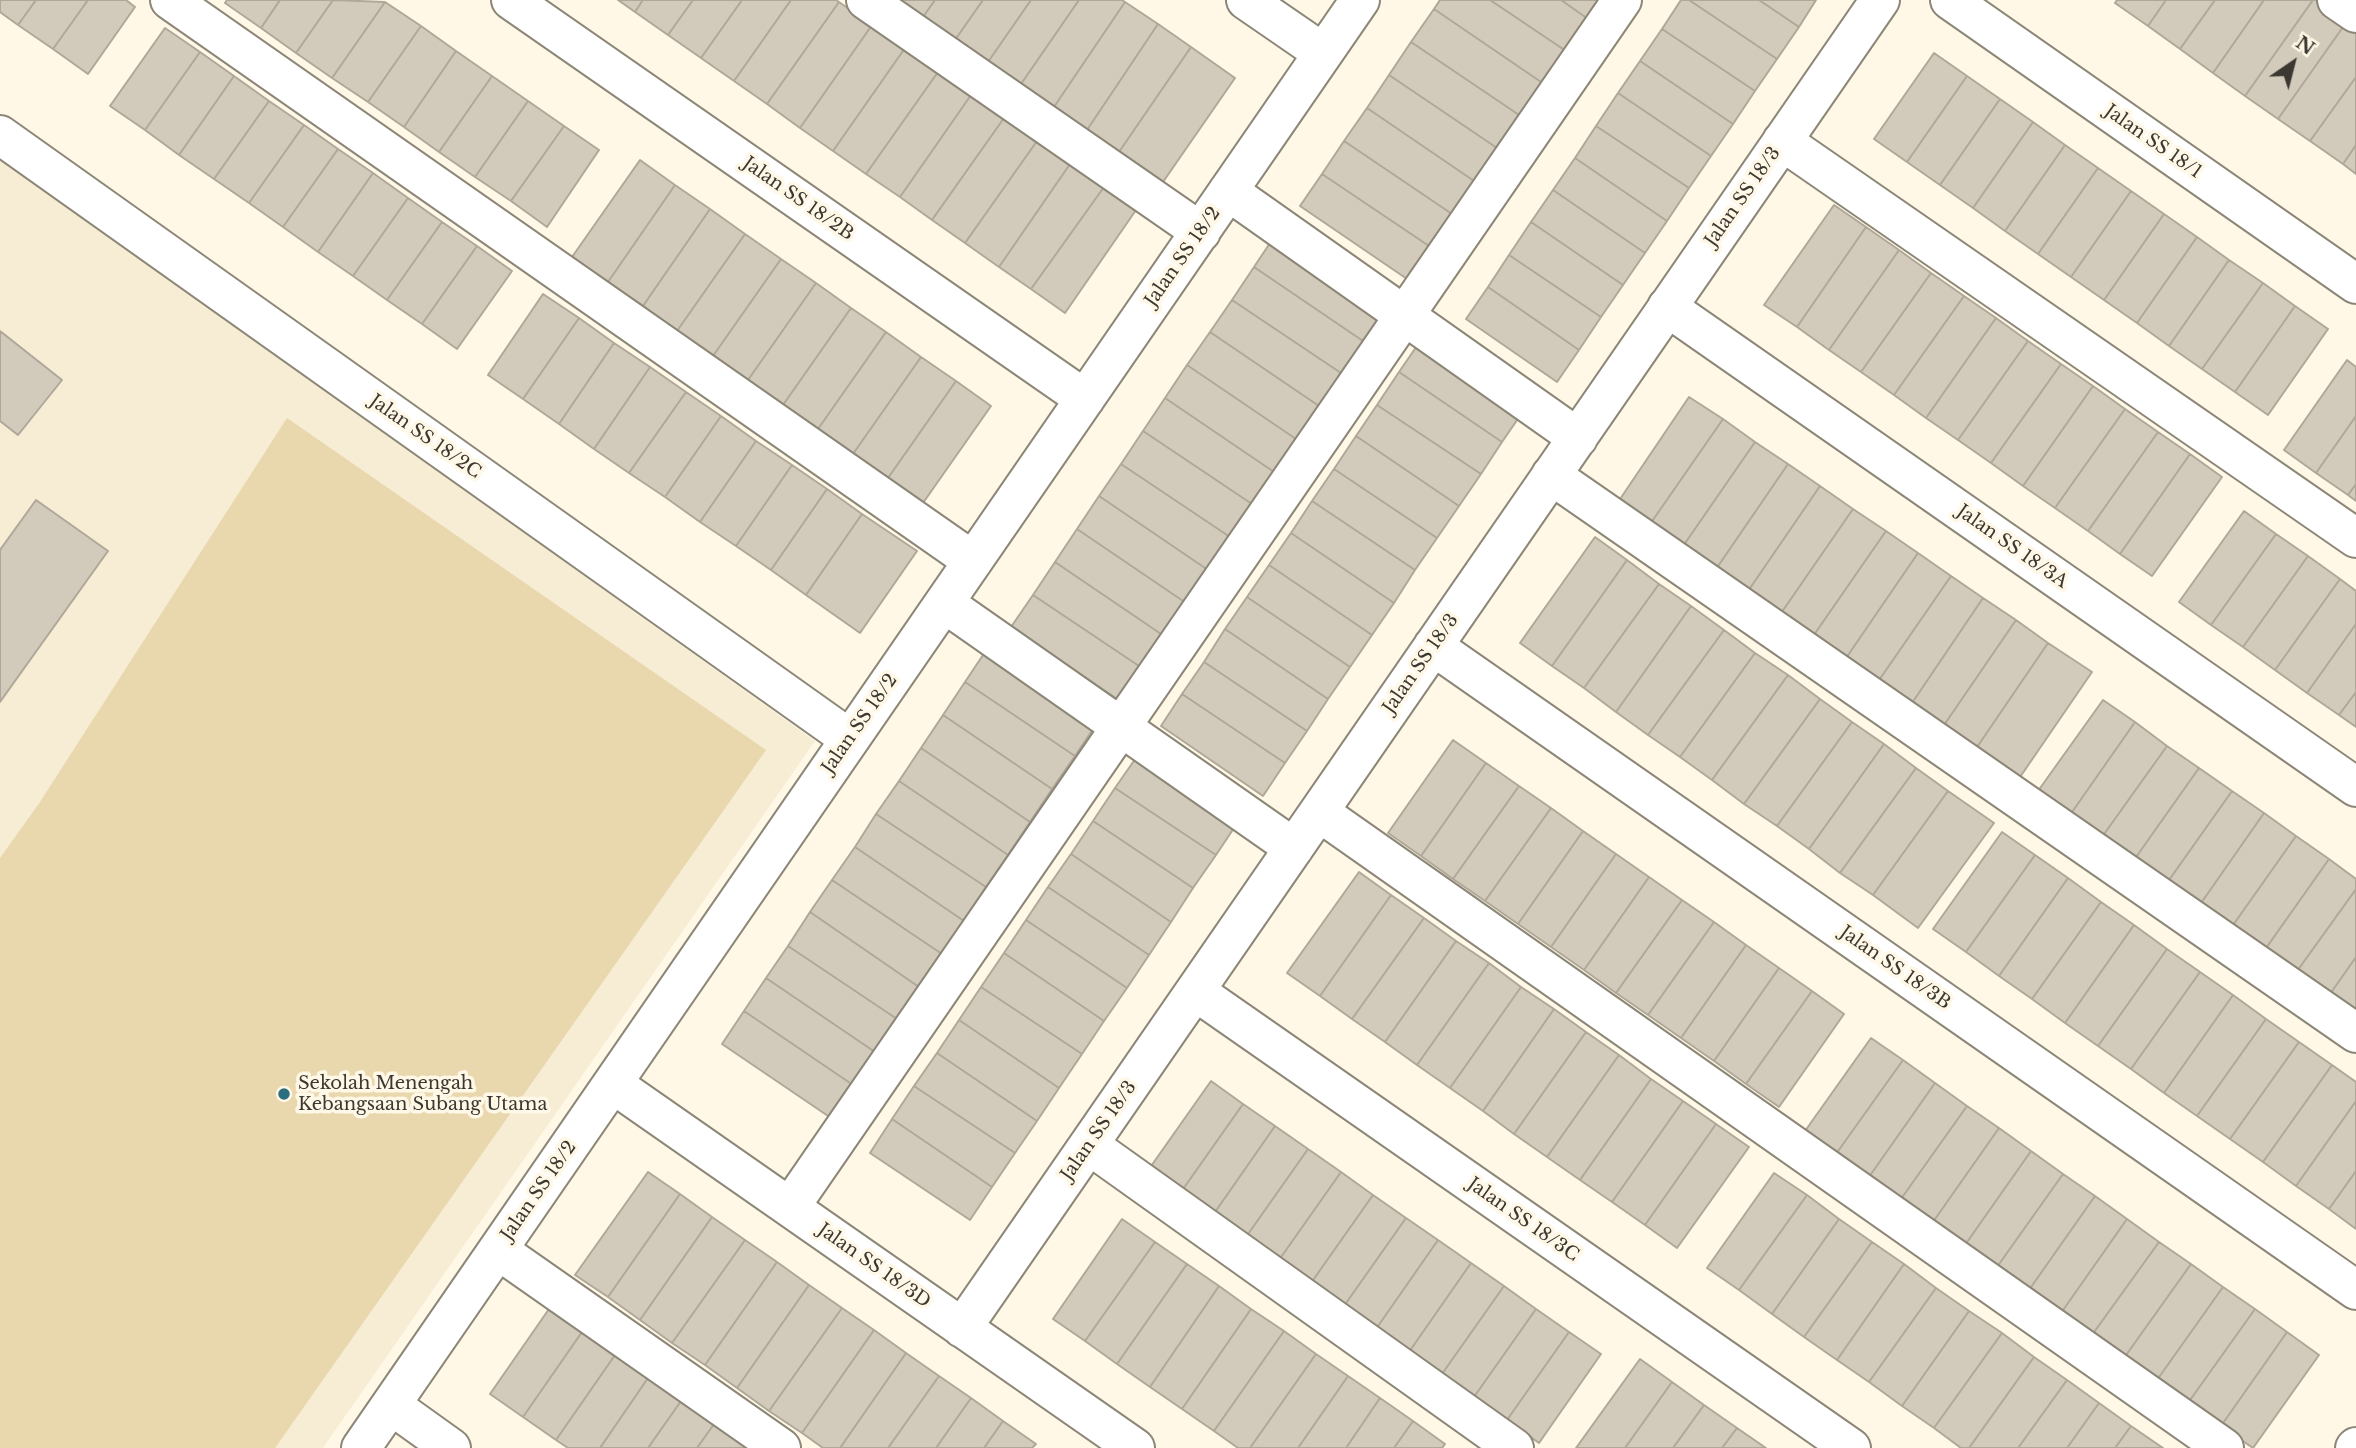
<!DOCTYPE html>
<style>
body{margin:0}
#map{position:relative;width:2356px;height:1448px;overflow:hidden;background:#fff8e7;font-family:"Libre Baskerville",serif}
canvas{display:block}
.north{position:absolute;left:2258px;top:28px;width:70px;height:70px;-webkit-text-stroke:5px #fff8e7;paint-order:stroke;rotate:35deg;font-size:19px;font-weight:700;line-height:28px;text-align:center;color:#3b3832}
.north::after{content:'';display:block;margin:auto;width:24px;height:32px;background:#3b3832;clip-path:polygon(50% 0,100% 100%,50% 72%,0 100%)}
</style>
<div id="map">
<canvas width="2356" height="1448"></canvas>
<div class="north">N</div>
</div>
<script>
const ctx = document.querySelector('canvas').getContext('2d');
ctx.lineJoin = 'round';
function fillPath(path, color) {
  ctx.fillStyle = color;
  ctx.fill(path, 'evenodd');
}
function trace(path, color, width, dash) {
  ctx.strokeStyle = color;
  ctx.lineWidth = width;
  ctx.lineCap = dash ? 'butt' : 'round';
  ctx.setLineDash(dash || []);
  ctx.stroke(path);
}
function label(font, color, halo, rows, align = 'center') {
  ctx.font = font + ' "Libre Baskerville",serif';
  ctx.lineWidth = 7;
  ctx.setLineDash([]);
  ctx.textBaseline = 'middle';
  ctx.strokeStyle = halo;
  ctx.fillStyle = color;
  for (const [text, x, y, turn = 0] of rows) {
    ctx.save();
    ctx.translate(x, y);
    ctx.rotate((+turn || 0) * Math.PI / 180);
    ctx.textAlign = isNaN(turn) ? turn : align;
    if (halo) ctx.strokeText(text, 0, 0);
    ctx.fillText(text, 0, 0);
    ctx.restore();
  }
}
fillPath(new Path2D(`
 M0 158 815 741 323 1448H0Z`), '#f7edd5');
fillPath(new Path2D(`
 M287 418 766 750 275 1448H0V858L38 805Z`), '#e9d7ae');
const building = new Path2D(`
 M0 0H36L18 25 0 12Z
 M36 0H88L53 49 18 25Z
 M88 0H126L135 7 88 74 53 49Z
 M227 0H280L261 28 225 3Z
 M280 0H333L296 53 261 28Z
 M333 0 385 2 332 78 296 53Z
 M618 0H643L635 12Z
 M643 0H693L668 35 635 12Z
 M693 0H742L701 58 668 35Z
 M742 0H791L734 81 701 58Z
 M791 0H836L839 2 767 104 734 81Z
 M897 0H935L923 17Z
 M935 0H983L955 40 923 17Z
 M983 0H1031L988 62 955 40Z
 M1031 0H1079L1021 84 988 62Z
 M1079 0H1122L1125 2 1054 107 1021 84Z
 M1440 0H1490L1566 51 1544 84 1434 9Z
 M1490 0H1561L1588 19 1566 51Z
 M1561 0H1601L1588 19Z
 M1681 0H1689L1777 59 1755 91 1662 29Z
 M1689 0H1759L1799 27 1777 59Z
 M1759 0H1816L1799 27Z
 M2117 0H2166L2148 26 2115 3Z
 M2166 0H2215L2180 49 2148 26Z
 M2215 0H2264L2213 73 2180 49Z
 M2264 0H2313L2245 96 2213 73Z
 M2313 0H2319L2348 20 2278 119 2245 96Z
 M385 2 421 26 368 102 332 78Z
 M839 2 872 25 800 128 767 104Z
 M1125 2 1158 24 1087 130 1054 107Z
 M1434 9 1544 84 1522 117 1411 42Z
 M2348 20 2356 26V77L2310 141 2278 119Z
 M1158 24 1191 47 1119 152 1087 130Z
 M872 25 905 48 833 151 800 128Z
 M421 26 456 51 404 127 368 102Z
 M165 28 200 52 145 130 110 106Z
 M1662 29 1755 91 1733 124 1640 61Z
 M1411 42 1522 117 1500 150 1389 75Z
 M1191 47 1235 78 1163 182 1119 152Z
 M905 48 938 72 866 174 833 151Z
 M456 51 492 76 439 152 404 127Z
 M200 52 234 76 179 155 145 130Z
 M1934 53 1967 76 1907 162 1874 139Z
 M1640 61 1733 124 1711 156 1618 93Z
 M938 72 971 95 900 197 866 174Z
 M1389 75 1500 150 1477 183 1367 108Z
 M234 76 269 101 214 179 179 155Z
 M492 76 528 101 475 177 439 152Z
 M1967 76 2000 99 1940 185 1907 162Z
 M2356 77V145L2343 164 2310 141Z
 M1618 93 1711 156 1689 188 1596 126Z
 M971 95 1004 118 932 220 900 197Z
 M2000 99 2033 122 1973 208 1940 185Z
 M269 101 304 125 249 203 214 179Z
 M528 101 564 126 511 201 475 177Z
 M1367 108 1477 183 1455 216 1344 141Z
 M1004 118 1037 141 965 243 932 220Z
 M2033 122 2065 145 2005 231 1973 208Z
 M304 125 338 149 283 227 249 203Z
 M564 126 599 150 547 227 511 201Z
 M1596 126 1689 188 1667 221 1575 158Z
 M1037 141 1070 164 999 267 965 243Z
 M1344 141 1455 216 1432 248 1322 174Z
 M2065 145 2098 168 2038 254 2005 231Z
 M2356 145V174L2343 164Z
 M338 149 373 173 318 252 283 227Z
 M1575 158 1667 221 1645 253 1553 190Z
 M640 160 675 185 608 282 572 257Z
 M1070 164 1104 187 1031 289 999 267Z
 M2098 168 2131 191 2071 277 2038 254Z
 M373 173 408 198 353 276 318 252Z
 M1322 174 1432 248 1410 281 1300 206Z
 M675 185 710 209 643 306 608 282Z
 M1104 187 1136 210 1065 313 1031 289Z
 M1553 190 1645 253 1623 285 1531 222Z
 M2131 191 2164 214 2104 300 2071 277Z
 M408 198 442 222 387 300 353 276Z
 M1834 205 1866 227 1797 327 1764 305Z
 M710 209 745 234 677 331 643 306Z
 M2164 214 2197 237 2137 323 2104 300Z
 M442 222 477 246 422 324 387 300Z
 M1531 222 1623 285 1601 317 1509 255Z
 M1866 227 1899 250 1829 350 1797 327Z
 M745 234 781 259 713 356 677 331Z
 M1276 234 1385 308 1363 341 1254 267Z
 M2197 237 2229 260 2169 346 2137 323Z
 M477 246 512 271 457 349 422 324Z
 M1899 250 1931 273 1861 372 1829 350Z
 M1509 255 1601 317 1579 350 1488 287Z
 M781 259 816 283 748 380 713 356Z
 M2229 260 2263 283 2202 369 2169 346Z
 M1254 267 1363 341 1341 373 1232 300Z
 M1931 273 1964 296 1894 395 1861 372Z
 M816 283 851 308 783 405 748 380Z
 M2263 283 2295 306 2235 392 2202 369Z
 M1488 287 1579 350 1557 382 1466 319Z
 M543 294 579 318 523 399 488 375Z
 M1964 296 1996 318 1926 418 1894 395Z
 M1232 300 1341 373 1319 406 1210 332Z
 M2295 306 2328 329 2268 415 2235 392Z
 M851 308 886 332 818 429 783 405Z
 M579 318 614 343 559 424 523 399Z
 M1996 318 2028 341 1958 440 1926 418Z
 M0 331 62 380 18 435 0 421Z
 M886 332 921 357 853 454 818 429Z
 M1210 332 1319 406 1296 439 1187 365Z
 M1421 340 1524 410 1502 442 1399 372Z
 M2028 341 2061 364 1991 463 1958 440Z
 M614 343 650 367 594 449 559 424Z
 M921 357 956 381 888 478 853 454Z
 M2347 360 2356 367V416L2316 473 2284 450Z
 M2061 364 2093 386 2023 486 1991 463Z
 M1187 365 1296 439 1274 472 1165 398Z
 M650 367 686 392 629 473 594 449Z
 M1399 372 1502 442 1481 474 1377 405Z
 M956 381 991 406 923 503 888 478Z
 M2093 386 2125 409 2055 508 2023 486Z
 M686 392 721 416 665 497 629 473Z
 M1689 397 1723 419 1646 530 1614 508Z
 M1165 398 1274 472 1252 504 1143 431Z
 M1377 405 1481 474 1459 506 1356 436Z
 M2125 409 2158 432 2088 531 2055 508Z
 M721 416 756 441 700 522 665 497Z
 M2356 416V484L2348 495 2316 473Z
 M1723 419 1755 442 1679 552 1646 530Z
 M1143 431 1252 504 1230 537 1121 464Z
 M2158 432 2190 454 2120 554 2088 531Z
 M1356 436 1459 506 1437 538 1334 469Z
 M756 441 792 465 736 546 700 522Z
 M1755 442 1788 464 1712 575 1679 552Z
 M2190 454 2222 477 2152 576 2120 554Z
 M1121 464 1230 537 1208 570 1099 496Z
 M1788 464 1820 486 1744 597 1712 575Z
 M792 465 827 489 771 570 736 546Z
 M1334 469 1437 538 1415 570 1312 501Z
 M2356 484V501L2348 495Z
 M1820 486 1853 509 1777 619 1744 597Z
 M827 489 862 514 806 595 771 570Z
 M1099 496 1208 570 1186 603 1077 529Z
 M36 500 108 551 0 702V550Z
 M1312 501 1415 570 1394 603 1291 533Z
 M1853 509 1886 531 1809 642 1777 619Z
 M2244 511 2276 534 2211 625 2179 602Z
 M862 514 917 551 860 633 806 595Z
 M1077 529 1186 603 1164 636 1055 562Z
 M1886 531 1918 553 1842 664 1809 642Z
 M1291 533 1394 603 1372 635 1269 565Z
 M2276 534 2308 556 2243 647 2211 625Z
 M1595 537 1627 560 1552 666 1520 643Z
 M1918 553 1951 576 1875 686 1842 664Z
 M2308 556 2340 579 2275 670 2243 647Z
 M1627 560 1659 584 1584 688 1552 666Z
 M1055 562 1164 636 1142 668 1033 595Z
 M1269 565 1372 635 1350 667 1247 597Z
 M1951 576 1983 598 1908 709 1875 686Z
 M2340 579 2356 591V624L2307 693 2275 670Z
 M1659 584 1691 606 1616 712 1584 688Z
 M1033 595 1142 668 1120 701 1011 627Z
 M1247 597 1350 667 1328 699 1225 629Z
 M1983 598 2016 620 1940 731 1908 709Z
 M1691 606 1724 630 1648 735 1616 712Z
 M2016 620 2048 643 1973 753 1940 731Z
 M2356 624V692L2339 715 2307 693Z
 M1225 629 1328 699 1307 731 1204 662Z
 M1724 630 1755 653 1680 757 1648 735Z
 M2048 643 2092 672 2016 783 1973 753Z
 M987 649 1097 723 1075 756 965 682Z
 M1755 653 1788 675 1712 780 1680 757Z
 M1204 662 1307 731 1285 763 1182 694Z
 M1788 675 1820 699 1744 804 1712 780Z
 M965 682 1075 756 1052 789 943 715Z
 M2356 692V727L2339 715Z
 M1182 694 1285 763 1263 796 1161 726Z
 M1820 699 1852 722 1777 826 1744 804Z
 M2103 700 2135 722 2070 815 2038 791Z
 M943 715 1052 789 1030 822 921 748Z
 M1852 722 1884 744 1809 849 1777 826Z
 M2135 722 2167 746 2102 837 2070 815Z
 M1453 740 1486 763 1421 856 1388 833Z
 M1884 744 1916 768 1840 873 1809 849Z
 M2167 746 2199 768 2134 860 2102 837Z
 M921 748 1030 822 1008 855 899 781Z
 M1138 755 1238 822 1216 855 1115 788Z
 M1486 763 1519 786 1453 879 1421 856Z
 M1916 768 1948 791 1873 895 1840 873Z
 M2199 768 2232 791 2167 883 2134 860Z
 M899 781 1008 855 986 887 876 814Z
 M1519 786 1551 808 1485 901 1453 879Z
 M1115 788 1216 855 1193 888 1093 821Z
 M1948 791 1994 823 1918 928 1873 895Z
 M2232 791 2264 813 2199 906 2167 883Z
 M1551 808 1583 831 1518 924 1485 901Z
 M2264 813 2296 836 2231 928 2199 906Z
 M876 814 986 887 964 921 855 847Z
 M1093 821 1193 888 1171 922 1071 854Z
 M1583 831 1616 854 1551 947 1518 924Z
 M2002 832 2035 855 1966 952 1933 929Z
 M2296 836 2329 859 2264 951 2231 928Z
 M855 847 964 921 942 954 832 880Z
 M1071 854 1171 922 1149 955 1048 887Z
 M1616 854 1649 877 1584 970 1551 947Z
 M2035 855 2068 878 1999 976 1966 952Z
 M2329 859 2356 879V889L2295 974 2264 951Z
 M1359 872 1391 895 1320 996 1287 973Z
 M1649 877 1682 900 1616 993 1584 970Z
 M2068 878 2101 902 2032 999 1999 976Z
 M832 880 942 954 919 987 810 912Z
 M1048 887 1149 955 1127 988 1026 920Z
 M2356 889V957L2328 997 2295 974Z
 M1391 895 1424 918 1352 1019 1320 996Z
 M1682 900 1714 922 1648 1015 1616 993Z
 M2101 902 2134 925 2065 1023 2032 999Z
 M810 912 919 987 897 1019 788 946Z
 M1424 918 1456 941 1385 1042 1352 1019Z
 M1026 920 1127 988 1104 1021 1004 953Z
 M1714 922 1746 945 1681 1038 1648 1015Z
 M2134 925 2167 949 2098 1046 2065 1023Z
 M1456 941 1489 963 1417 1065 1385 1042Z
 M1746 945 1779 968 1714 1061 1681 1038Z
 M788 946 897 1019 875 1052 766 978Z
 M2167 949 2200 972 2131 1069 2098 1046Z
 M1004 953 1104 1021 1082 1054 981 987Z
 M2356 957V1017L2328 997Z
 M1489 963 1521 987 1450 1088 1417 1065Z
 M1779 968 1812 991 1746 1084 1714 1061Z
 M2200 972 2233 995 2164 1093 2131 1069Z
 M766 978 875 1052 853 1085 744 1011Z
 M981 987 1082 1054 1059 1088 959 1020Z
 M1521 987 1554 1009 1483 1111 1450 1088Z
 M1812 991 1844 1014 1779 1107 1746 1084Z
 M2233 995 2266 1019 2197 1116 2164 1093Z
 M1554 1009 1586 1032 1514 1134 1483 1111Z
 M744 1011 853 1085 831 1118 722 1044Z
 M2266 1019 2299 1042 2230 1139 2197 1116Z
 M959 1020 1059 1088 1037 1121 937 1053Z
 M1586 1032 1619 1055 1547 1157 1514 1134Z
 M1871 1038 1903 1060 1836 1154 1805 1131Z
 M2299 1042 2332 1065 2263 1162 2230 1139Z
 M937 1053 1037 1121 1015 1153 914 1086Z
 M1619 1055 1651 1079 1580 1180 1547 1157Z
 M1903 1060 1935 1083 1869 1177 1836 1154Z
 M2332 1065 2356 1082V1101L2296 1186 2263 1162Z
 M1651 1079 1683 1101 1612 1202 1580 1180Z
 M1211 1081 1243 1104 1181 1192 1149 1169Z
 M1935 1083 1967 1106 1901 1199 1869 1177Z
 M914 1086 1015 1153 992 1187 892 1119Z
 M1683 1101 1716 1124 1645 1225 1612 1202Z
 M2356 1101V1171L2329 1209 2296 1186Z
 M1243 1104 1275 1126 1213 1215 1181 1192Z
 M1967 1106 1999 1128 1933 1222 1901 1199Z
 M892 1119 992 1187 970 1220 870 1153Z
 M1716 1124 1749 1147 1677 1248 1645 1225Z
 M1275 1126 1308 1149 1246 1237 1213 1215Z
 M1999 1128 2031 1151 1965 1245 1933 1222Z
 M1308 1149 1341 1172 1279 1260 1246 1237Z
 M2031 1151 2063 1174 1997 1267 1965 1245Z
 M2356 1171V1229L2329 1209Z
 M648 1172 680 1194 608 1297 575 1275Z
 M1341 1172 1373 1195 1311 1283 1279 1260Z
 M1774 1173 1807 1195 1739 1290 1707 1268Z
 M2063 1174 2095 1196 2029 1290 1997 1267Z
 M680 1194 712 1217 640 1320 608 1297Z
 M1373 1195 1406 1218 1344 1306 1311 1283Z
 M1807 1195 1839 1219 1772 1314 1739 1290Z
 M2095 1196 2127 1219 2061 1313 2029 1290Z
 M712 1217 745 1240 672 1343 640 1320Z
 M1406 1218 1438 1240 1376 1329 1344 1306Z
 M1122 1219 1155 1242 1085 1341 1053 1319Z
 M1839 1219 1872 1242 1804 1337 1772 1314Z
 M2127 1219 2159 1242 2092 1335 2061 1313Z
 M745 1240 777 1262 705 1365 672 1343Z
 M1438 1240 1471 1263 1409 1352 1376 1329Z
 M1155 1242 1187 1264 1117 1364 1085 1341Z
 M1872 1242 1904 1264 1837 1360 1804 1337Z
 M2159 1242 2191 1264 2124 1358 2092 1335Z
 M777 1262 809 1285 737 1388 705 1365Z
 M1471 1263 1504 1286 1442 1374 1409 1352Z
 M1187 1264 1219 1286 1150 1387 1117 1364Z
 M1904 1264 1936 1288 1869 1382 1837 1360Z
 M2191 1264 2223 1287 2157 1380 2124 1358Z
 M809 1285 842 1308 769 1411 737 1388Z
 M1219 1286 1251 1309 1182 1409 1150 1387Z
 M1504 1286 1536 1309 1474 1397 1442 1374Z
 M2223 1287 2255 1309 2188 1403 2157 1380Z
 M1936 1288 1969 1311 1902 1406 1869 1382Z
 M842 1308 874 1330 802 1433 769 1411Z
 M549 1309 582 1332 523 1417 490 1394Z
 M1251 1309 1284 1331 1214 1431 1182 1409Z
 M1536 1309 1569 1332 1507 1420 1474 1397Z
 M2255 1309 2287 1332 2221 1426 2188 1403Z
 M1969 1311 2002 1333 1934 1428 1902 1406Z
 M874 1330 906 1353 840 1448H823L802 1433Z
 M1284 1331 1316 1354 1250 1448H1238L1214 1431Z
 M582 1332 615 1355 556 1440 523 1417Z
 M1569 1332 1601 1354 1539 1443 1507 1420Z
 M2287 1332 2319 1355 2253 1448 2221 1426Z
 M2002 1333 2034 1357 1969 1448H1961L1934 1428Z
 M906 1353 939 1376 888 1448H840Z
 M1316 1354 1348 1376 1298 1448H1250Z
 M615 1355 648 1378 600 1448H568L556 1440Z
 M2034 1357 2067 1380 2018 1448H1969Z
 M1640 1359 1672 1382 1625 1448H1576Z
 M939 1376 971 1398 936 1448H888Z
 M1348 1376 1380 1398 1346 1448H1298Z
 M648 1378 681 1401 648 1448H600Z
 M2067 1380 2099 1403 2067 1448H2018Z
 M1672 1382 1704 1405 1673 1448H1625Z
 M971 1398 1003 1421 984 1448H936Z
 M1380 1398 1413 1421 1394 1448H1346Z
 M681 1401 714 1424 697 1448H648Z
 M2099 1403 2131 1426 2115 1448H2067Z
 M1704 1405 1737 1428 1722 1448H1673Z
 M1003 1421 1036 1444 1032 1448H984Z
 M1413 1421 1445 1444 1442 1448H1394Z
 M714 1424 747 1447 746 1448H697Z
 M2131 1426 2163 1448H2115Z
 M1737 1428 1766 1448H1722Z`);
fillPath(building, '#d2cbbb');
trace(building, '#afa899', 2);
const minor = new Path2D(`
 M170 0 973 561
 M511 0 1085 399
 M866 0 1201 232
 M1246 0 1323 53
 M1950 0 2356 284
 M2337 0 2356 13
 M0 135 850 739
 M1782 141 2356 538
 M1228 191 1578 438
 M1667 307 2356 787
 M1551 475 2356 1033
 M944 603 1294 848
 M1433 646 2356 1290
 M1319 812 2224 1448
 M1195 991 1851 1448
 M613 1084 1135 1448
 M1089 1145 1514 1448
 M790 1207 1622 0
 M498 1250 781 1448
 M962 1328 1880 0
 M391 1405 451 1448
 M361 1448 1360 0
 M2355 1448 2356 1447`);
trace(minor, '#8c8677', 42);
trace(minor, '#fff', 38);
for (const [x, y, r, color] of [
 [284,1094,7,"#2b6e80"]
]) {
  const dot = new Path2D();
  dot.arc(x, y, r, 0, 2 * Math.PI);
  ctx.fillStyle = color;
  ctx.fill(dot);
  trace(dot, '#fff8e7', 2.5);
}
label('18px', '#3b3832', '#fff8e7', [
 ["Jalan SS 18/1",2153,142,35],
 ["Jalan SS 18/3",1743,197,-55],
 ["Jalan SS 18/2B",798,199,35],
 ["Jalan SS 18/2",1183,257,-55],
 ["Jalan SS 18/2C",425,437,35],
 ["Jalan SS 18/3A",2012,547,35],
 ["Jalan SS 18/3",1421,664,-55],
 ["Jalan SS 18/2",860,724,-55],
 ["Jalan SS 18/3B",1895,968,35],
 ["Jalan SS 18/3",1099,1131,-55],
 ["Jalan SS 18/2",539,1191,-55],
 ["Jalan SS 18/3C",1523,1220,35],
 ["Jalan SS 18/3D",874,1266,35]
]);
label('18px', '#3b3832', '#fff8e7', [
 ["Sekolah Menengah",298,1084],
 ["Kebangsaan Subang Utama",298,1105]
], 'left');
</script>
